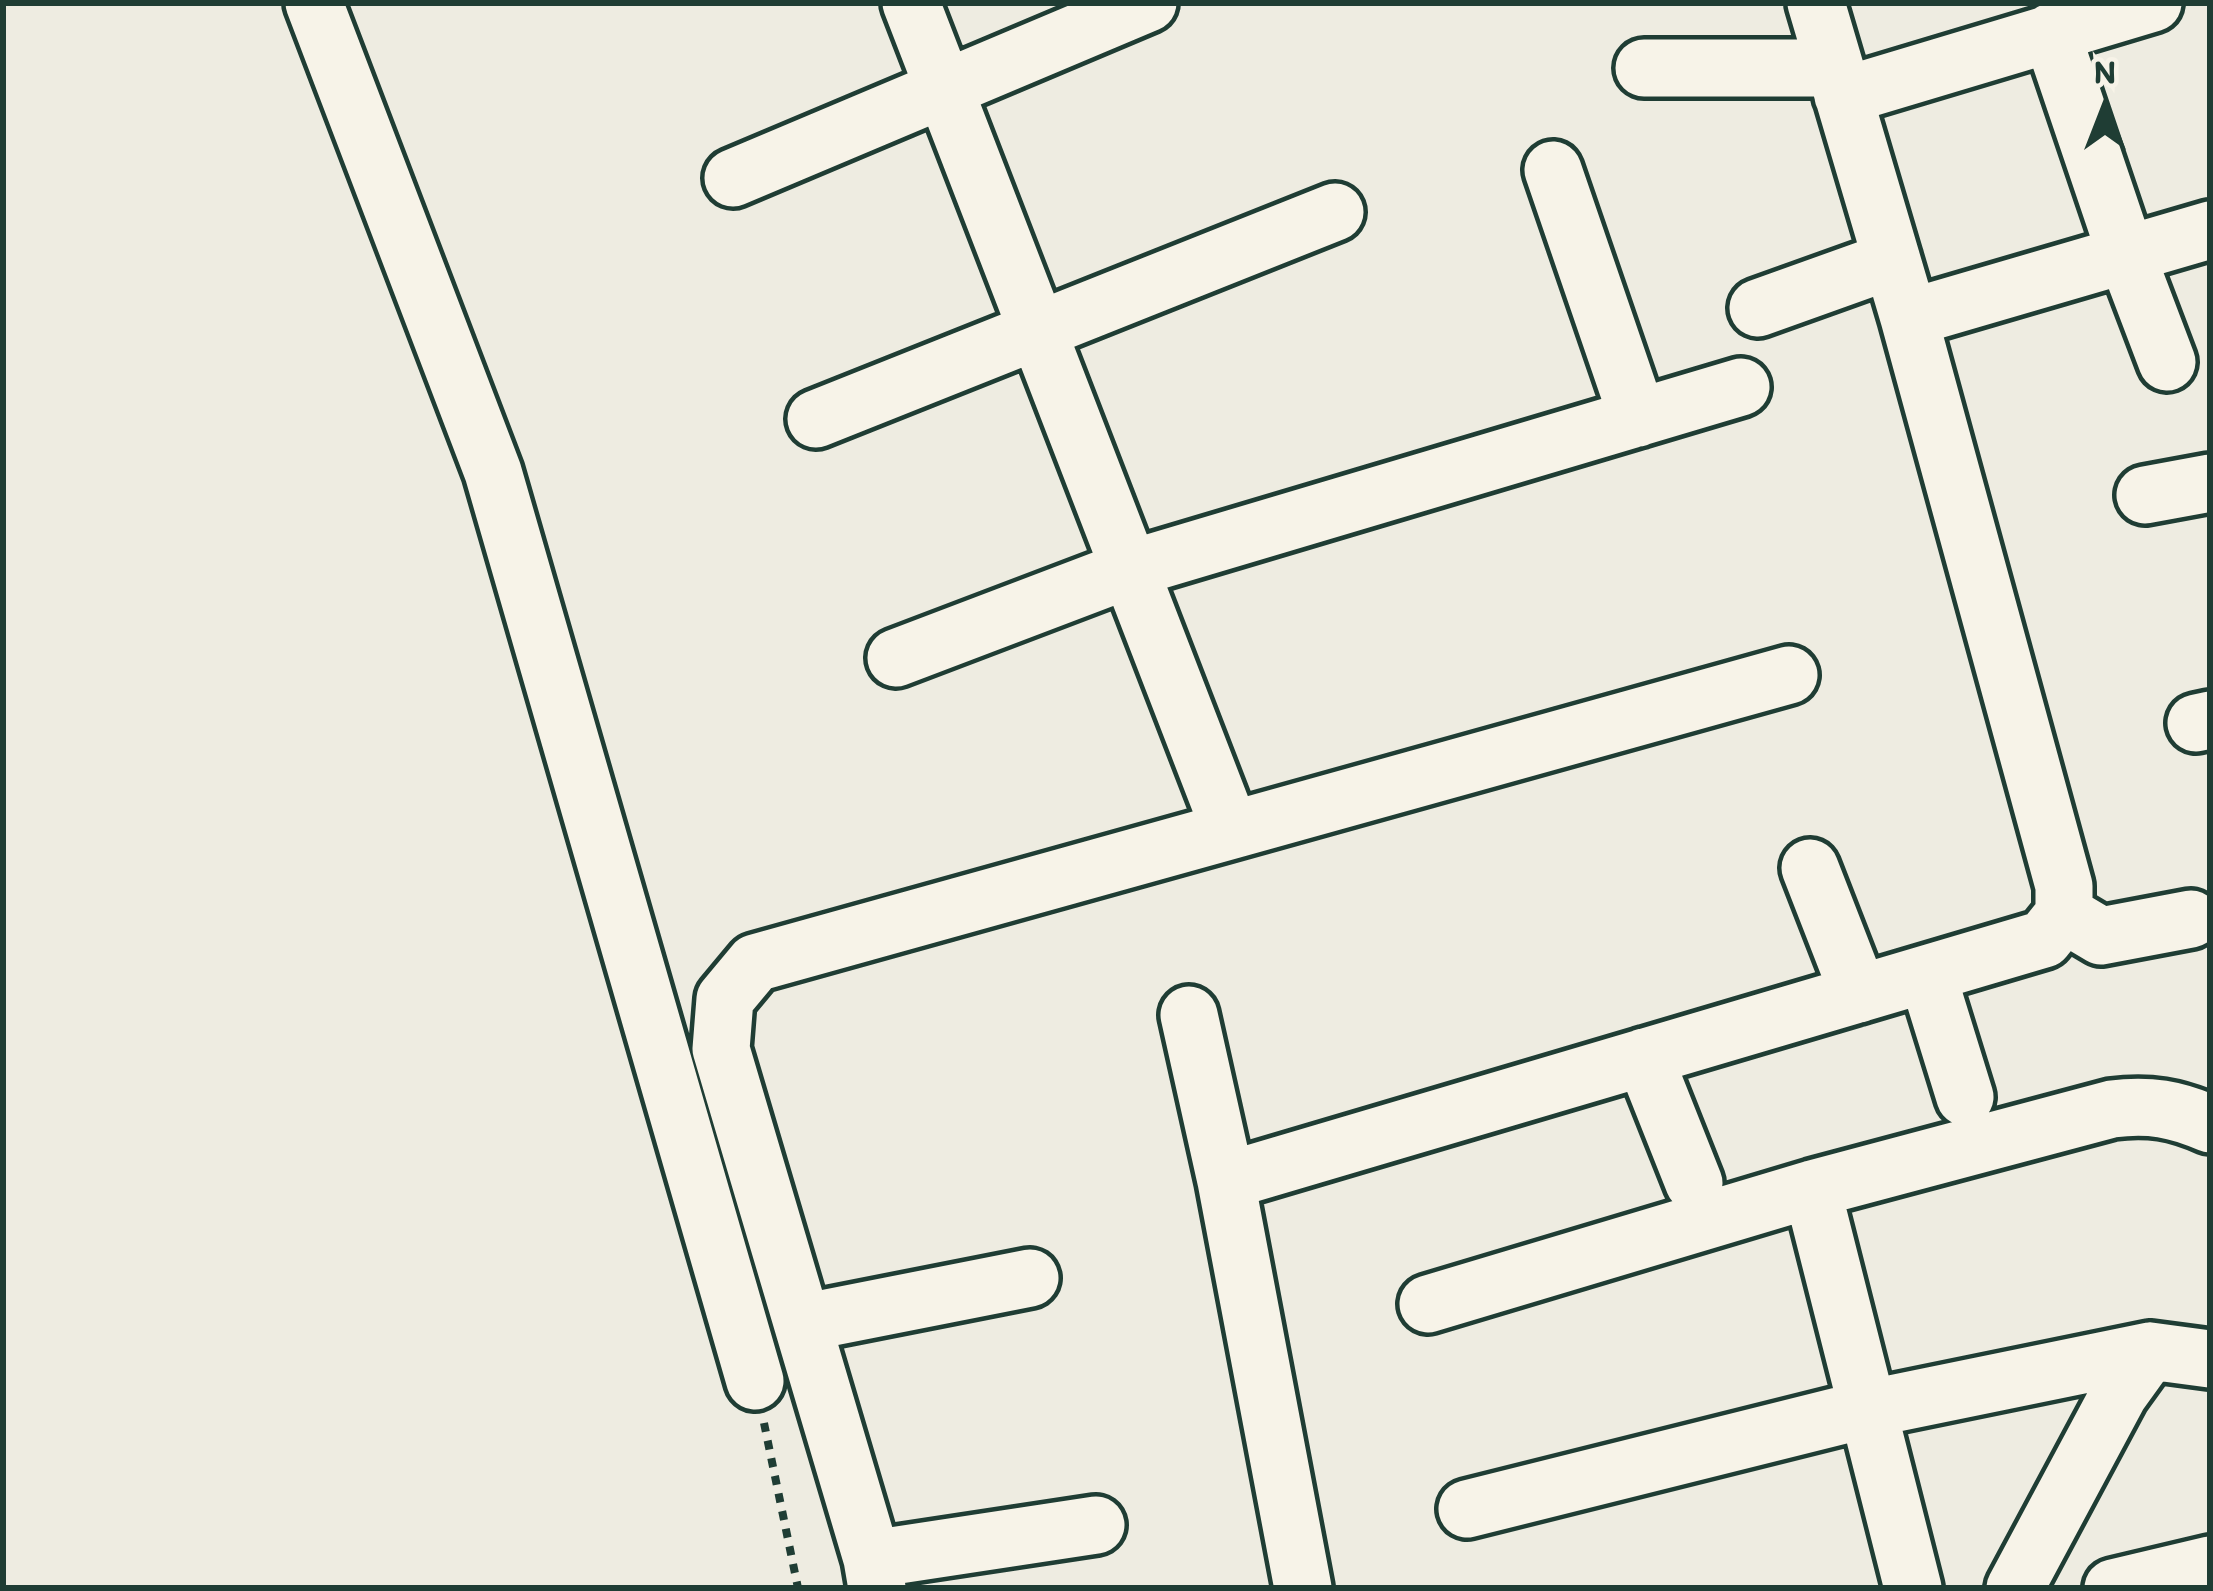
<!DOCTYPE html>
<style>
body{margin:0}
#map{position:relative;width:2213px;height:1591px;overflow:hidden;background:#eeece1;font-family:Itim,sans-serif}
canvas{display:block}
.frame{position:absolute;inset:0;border:6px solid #1f3d34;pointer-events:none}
.north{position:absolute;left:2045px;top:48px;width:120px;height:120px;-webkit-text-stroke:9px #f7f3e8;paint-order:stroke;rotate:0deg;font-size:33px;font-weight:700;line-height:48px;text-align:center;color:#1f3d34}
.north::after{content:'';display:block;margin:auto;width:42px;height:54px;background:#1f3d34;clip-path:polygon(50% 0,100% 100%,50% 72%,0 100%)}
</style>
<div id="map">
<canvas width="2213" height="1591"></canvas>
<div class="frame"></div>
<div class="north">N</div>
</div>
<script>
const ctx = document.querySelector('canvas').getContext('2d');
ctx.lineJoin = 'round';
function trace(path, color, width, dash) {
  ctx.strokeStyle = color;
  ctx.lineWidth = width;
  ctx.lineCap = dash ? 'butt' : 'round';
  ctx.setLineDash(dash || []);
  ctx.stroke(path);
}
const minor = new Path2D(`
 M314 3 493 472 755 1381
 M911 3 1230 829
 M2051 32 2126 254 2167 362
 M1644 68H1835
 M1843 96 2153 3
 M1553 170 1638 418
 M733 178 1148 3
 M1758 308 1892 260
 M1909 318 2210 230
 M816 419 1335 212
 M2145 495 2210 483
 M896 658 1130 569 1741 387
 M2196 723 2210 720
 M1810 868 1859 994
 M2064 914 2101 936 2191 919
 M1927 974 1965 1097
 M1189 1015 1226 1181
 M1644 1057 1694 1183
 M1812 1189 1913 1588
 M1428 1304 1812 1189 2112 1109C2149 1104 2176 1109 2210 1124
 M802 1323 1030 1278
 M1467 1509 1867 1409 2150 1351 2210 1359
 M872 1559 1096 1525
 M877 1588 872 1559 721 1049 725 999 755 963 1789 675
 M1303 1588 1226 1181 2044 939 2064 914V886L1909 318 1816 3
 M2015 1588 2119 1394 2150 1351
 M2113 1588 2210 1565`);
trace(minor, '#1f3d34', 66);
trace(new Path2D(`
 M764 1423 798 1588`), '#1f3d34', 8, [9, 9]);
trace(minor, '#f7f3e8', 57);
</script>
